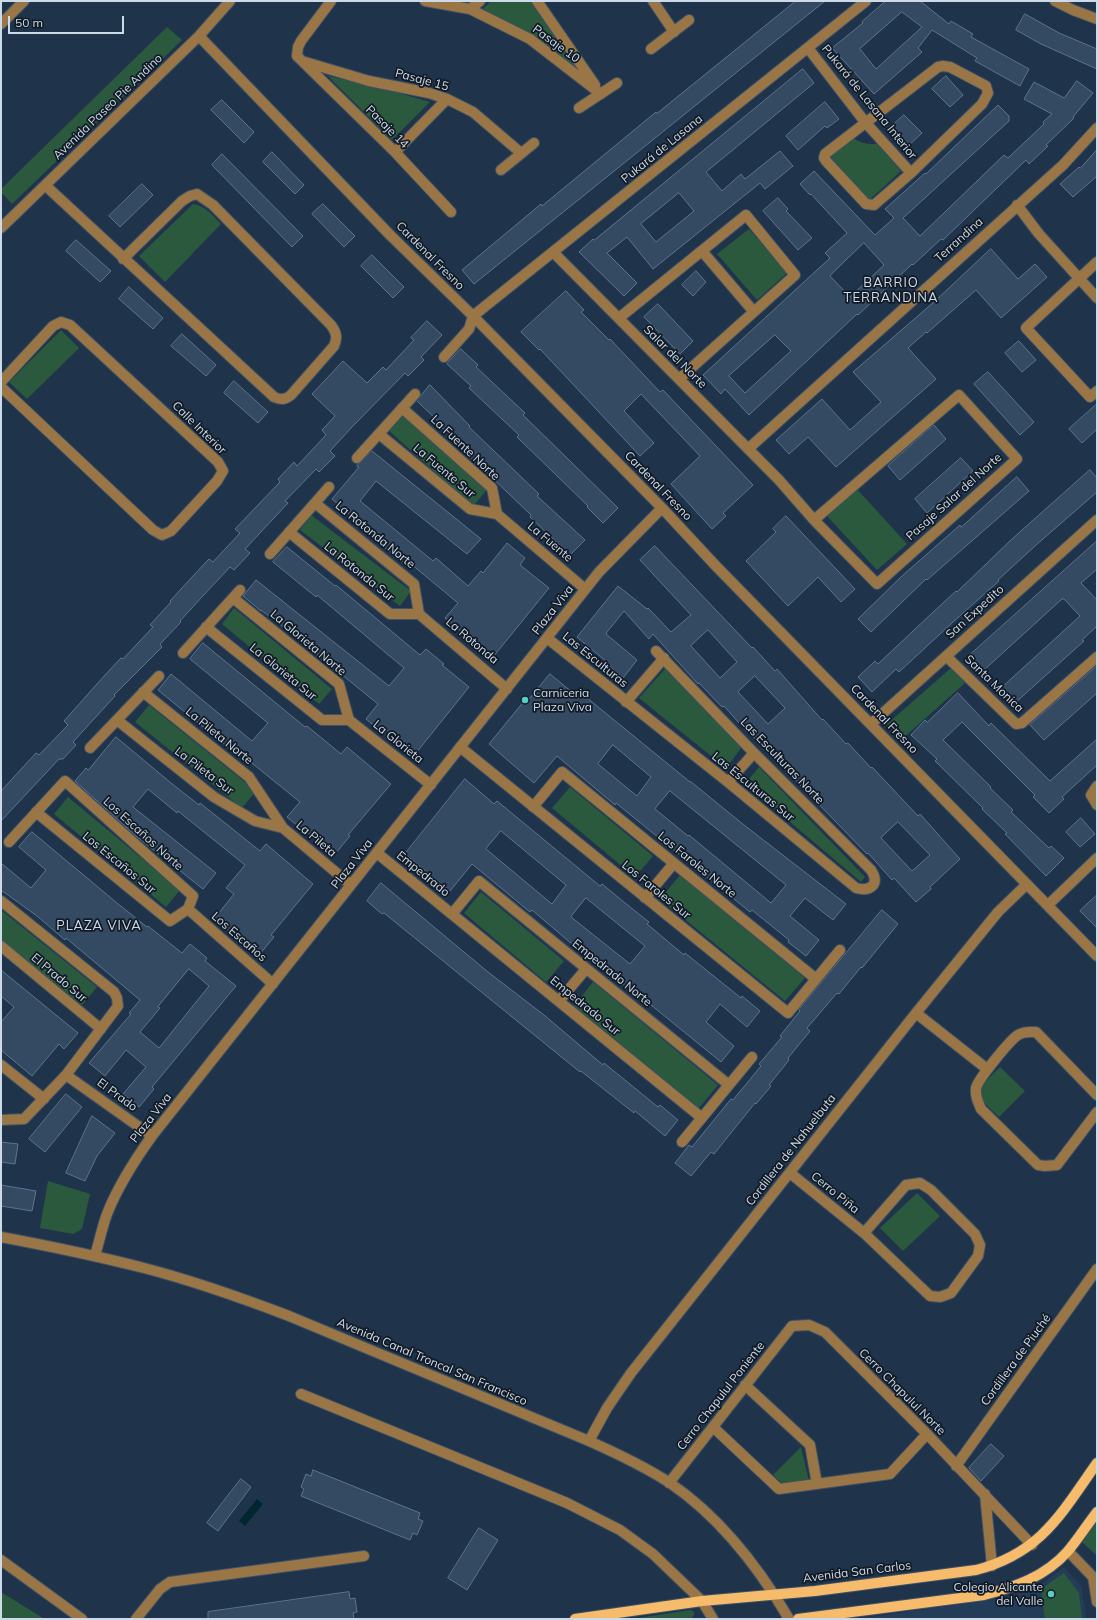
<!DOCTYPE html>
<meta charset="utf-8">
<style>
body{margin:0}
#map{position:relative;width:1098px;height:1620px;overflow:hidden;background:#1f344b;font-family:Mulish,sans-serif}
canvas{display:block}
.frame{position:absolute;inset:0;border:2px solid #cddae9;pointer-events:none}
.scale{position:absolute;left:8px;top:16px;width:116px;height:18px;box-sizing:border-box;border:2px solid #cddae9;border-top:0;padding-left:5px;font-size:12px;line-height:14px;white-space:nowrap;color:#cddae9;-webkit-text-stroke:3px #121b25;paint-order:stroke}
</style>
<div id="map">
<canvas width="1098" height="1620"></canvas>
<div class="frame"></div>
<div class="scale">50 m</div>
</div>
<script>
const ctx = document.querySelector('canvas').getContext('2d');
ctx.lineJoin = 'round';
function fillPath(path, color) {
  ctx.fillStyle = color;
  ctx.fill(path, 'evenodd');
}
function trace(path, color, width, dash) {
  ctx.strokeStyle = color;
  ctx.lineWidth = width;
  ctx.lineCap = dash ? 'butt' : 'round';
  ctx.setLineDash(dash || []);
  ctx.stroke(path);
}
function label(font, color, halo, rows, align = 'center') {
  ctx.font = font + ' Mulish,sans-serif';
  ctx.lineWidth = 3.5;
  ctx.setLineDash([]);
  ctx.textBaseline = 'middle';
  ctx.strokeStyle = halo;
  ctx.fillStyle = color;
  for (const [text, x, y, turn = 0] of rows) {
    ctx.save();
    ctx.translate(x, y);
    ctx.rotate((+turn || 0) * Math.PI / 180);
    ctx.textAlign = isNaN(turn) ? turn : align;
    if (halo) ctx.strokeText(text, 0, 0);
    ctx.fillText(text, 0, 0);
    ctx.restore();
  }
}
fillPath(new Path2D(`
 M1064 1567 1082 1587 1086 1619H857L1004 1598 1033 1590Z`), '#233d59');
fillPath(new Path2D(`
 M491 1H531L584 76 530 36 483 9Z
 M167 27 182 40 12 204 1 192V189Z
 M328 76 392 91 430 102 392 140Z
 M852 136C859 144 867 144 877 144L901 171 867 202 828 157Z
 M193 204C206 206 212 215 221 224L165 282 139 256Z
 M749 229 787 273 757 300 717 254Z
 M61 330 79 348 27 399 9 382Z
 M401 414 487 490 473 506 387 429Z
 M856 488 907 544 877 570 826 515Z
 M311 515 411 591 400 606 300 530Z
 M234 608 332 689 319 704 222 624Z
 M951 668 965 683 901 740 887 724Z
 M665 669 742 747 726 768 639 698Z
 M149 705 256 791 242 808 135 722Z
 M759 767 865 877 861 882 745 784Z
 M570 787 653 856 635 877 552 808Z
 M68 797 180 890 166 907 54 814Z
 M680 875 805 978 785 1001 660 899Z
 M481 892 564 961 546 982 464 913Z
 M1 910 97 987 82 1005 1 940Z
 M593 982 718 1085 699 1108 574 1006Z
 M1000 1067 1025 1091 999 1117 974 1093Z
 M48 1181 90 1194 82 1229 73 1234 40 1228Z
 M917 1193 940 1216 903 1251 880 1228Z
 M801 1447 809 1481 782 1483 773 1475Z
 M1097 1520V1553L1095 1554 1081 1541Z
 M1064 1573 1079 1593 1082 1619H1045L1041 1589Z
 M1 1592 43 1618 1 1619Z
 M691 1610 694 1612V1615L691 1619H632Z`), '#2b593d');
fillPath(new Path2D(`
 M257 1499 263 1504 245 1526 239 1521Z`), '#00272f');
const building = new Path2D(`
 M796 1H825L474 284 462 270 541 204 542 206 656 112 657 113Z
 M886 1H920L949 24 951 21 973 34 971 37 1029 69 1020 86 975 61 977 58 932 30 918 48 922 52 874 94 832 48 863 23 862 22ZM902 12 922 27 876 69 860 49Z
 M1025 14 1059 33 1097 49V69L1041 44 1016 30Z
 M803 69 814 83 706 172 722 191 741 174 745 179 780 151 793 166 765 189 760 183 653 269 627 237 607 253 637 283 624 296 579 252 593 239 594 240ZM679 193 694 211 656 242 641 224Z
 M946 76 963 95 950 107 932 89Z
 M1077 81 1093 93 1073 117 1074 118 1046 145 1048 146 1029 164 1026 160 943 240 941 239 913 265 912 264 858 315 857 314 749 415 725 389 721 394 703 375 830 258 825 253 847 233 811 194 810 195 800 184 814 171 875 235 894 218 885 209 925 173 926 174 998 105 1009 116V121L903 218 920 236 1004 155 1008 158 1044 124 1043 122 1052 114 1024 99 1034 82 1064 98ZM864 243 884 265 850 297 830 276ZM775 335 791 351 745 393 729 376Z
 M222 100 254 132 244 143 211 110Z
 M825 102 839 119 827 128 825 126 798 150 786 136Z
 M904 115 922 133 908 146 890 128Z
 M1097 150V176L1073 197 1060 184 1079 167 1080 168Z
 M272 152 304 185 295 194 263 162Z
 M222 154 303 236 292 247 212 165Z
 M142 184 153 195 120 227 109 216Z
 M778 198 788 209 786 211 812 238 798 250 763 211Z
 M323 204 355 236 344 247 312 214Z
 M76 240 111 271 100 282 66 251Z
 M991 249 1018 279 1035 264 1047 277 1001 318 976 290 927 333 926 332 908 348 936 379 836 467 808 437 789 454 776 440 822 399 850 430 881 402 853 372 934 302Z
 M372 255 404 287 393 298 361 266Z
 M696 271 706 282 693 296 682 285Z
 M129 287 163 318 153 329 119 299Z
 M566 291 584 310 581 312 609 340 610 339 660 392 663 390 753 485 723 513 726 516 712 529 671 484 700 456 641 394 624 411 654 443 640 456 540 349 539 350 521 332Z
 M658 304 693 341 680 354 644 317Z
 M427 321 442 335 421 357 424 360 408 376 405 373 352 427 330 451 335 456 319 472 316 469 285 501 288 503 245 549 250 553 234 570 230 567 201 598 180 621 181 622 160 644 162 647 114 695 115 696 73 742 76 745 63 759H59L1 821V791L36 753 39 755 68 725 64 721 105 675 121 658 123 659 153 627 150 625 171 602 170 601 193 576 209 559 213 562 240 533 235 529 280 482 278 479 294 462 297 466 326 435 322 430 335 416 312 394 343 361 367 383 383 367 386 370 414 340 411 338Z
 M182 334 216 365 206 376 171 346Z
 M1019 341 1036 360 1022 372 1005 353Z
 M461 349 478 365 476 367 525 413 523 415 618 508 603 523 587 507 588 506 517 437 519 435 469 388 471 386 447 364Z
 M988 372 1034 422 1020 435 974 384Z
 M234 381 268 412 258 423 224 393Z
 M430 385 470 426 469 427 539 494 537 496 585 540 570 555 530 517 531 515 462 449 463 448 439 425 440 423 417 401Z
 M1097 404V429L1082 443 1069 429Z
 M934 425 946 439 900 480 888 466Z
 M372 451 481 539 467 554 376 481 360 501 433 561 436 558 468 586 481 571 483 573 507 543 525 558 520 565 549 588 493 657 445 618 458 603 411 564 409 567 379 543 361 528 363 526 332 499 359 467 357 466Z
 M961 458 973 471 927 513 915 499Z
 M1090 470 1097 478V492L1036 545 998 580 999 581 953 622 899 672 896 669 872 692 858 677 875 661 878 664 930 615 956 591 957 592 1012 539Z
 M1017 477 1029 491 927 580 926 579 871 632 858 619 902 576 960 525 961 527Z
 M786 516 855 589 841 602 818 577 788 606 746 561 776 532 773 529Z
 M1097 541V569L1081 583 1097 600V626L1082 640 1084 641 1015 703 1001 688 1080 616 1064 599H1062L984 670 970 655Z
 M655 546 752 648 753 647 775 671 777 669 822 720 823 719 846 744 848 743 871 768 872 767 918 816 920 814 960 859 930 887 931 889 916 902 894 878 892 880 868 853 867 854 748 731 747 732 724 706 722 707 699 683 698 684 653 634 649 639 624 611 607 632 606 634 637 660 623 678 607 664 608 663 577 637 618 586 647 609 648 608 671 632 691 615 640 560ZM708 630 737 662 720 678 691 646ZM755 676 785 708 768 724 738 692ZM898 822 930 855 912 871 881 838Z
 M287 547 335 586 336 585 420 655 426 649 444 664 442 665 469 687 416 753 387 730 384 734 366 719 378 704 287 630 261 610V611L243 596 256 580 389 686 404 668 317 595 316 597 273 562Z
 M203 643 305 727 307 726 341 754 347 747 391 784 348 835 350 836 335 854 306 831 305 832 287 817 300 802 232 747 230 749 158 690 171 674 252 741 268 723 190 659Z
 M1097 666V693L1044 740 1030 725Z
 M550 674 578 697 581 693 690 782V781L744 825 846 904 833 920 805 898 790 916 819 940 806 956 788 942 789 940 752 910 750 912 616 803 615 805 557 756 534 783 489 744 525 700 527 701ZM613 745 651 777 637 796 598 764ZM670 791 786 885 771 903 689 835 688 836 655 809Z
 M958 693 989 726 991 723 1050 781 1097 739V765L1062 797 1064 799 1049 813 1033 797 1035 795 962 722 943 740 991 787 990 788 1013 810 1011 812 1049 848 1051 846 1064 858 1046 876 1005 834 1007 833 982 809 983 808 935 761 937 759 911 735 925 720 927 722Z
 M116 737 171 783 199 805 200 803 260 851 266 844 313 884 271 935 274 937 259 955 214 919 234 894 226 888 245 865 178 811 177 813 148 789 133 807 216 873 203 889 136 836 75 781 86 768 88 770Z
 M465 779 494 804 497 801 600 886 602 884 630 907 649 922 647 924 684 955 685 953 741 998 742 996 760 1011 747 1027 720 1004 706 1022 734 1046 721 1062 640 996 639 997 587 955 586 956 532 910 530 912 472 864 450 891 405 854ZM501 831 566 885 552 904 486 849ZM586 898 645 946 630 964 571 917Z
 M1081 818 1095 834 1080 847 1066 832Z
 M32 832 117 903 147 927 148 926 182 953 190 944 207 958 205 961 236 986 152 1087 154 1089 139 1107 123 1094 146 1067 126 1050 105 1076 89 1063 131 1014 129 1013 140 1000 66 938 65 940 37 916 1 890V863L31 888 46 870 19 847ZM189 969 209 986 159 1048 140 1032 160 1008 158 1007Z
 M381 883 488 972 544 1015 603 1065 604 1063 658 1107 660 1105 678 1120 665 1136 635 1111 634 1113 581 1071 580 1072 384 913 382 914 367 901Z
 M1097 895V928L1080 911Z
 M882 910 898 924 862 968 861 967 839 994 837 993 807 1028 810 1031 788 1058 789 1060 769 1085 771 1086 756 1104 755 1103 714 1154 711 1152 691 1176 675 1163 689 1145 692 1147 731 1099 733 1100 761 1066 759 1064 782 1037 780 1036 800 1011 799 1010Z
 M1 970 78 1033 64 1049 59 1044 32 1076 1 1050V1022L14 1007 1 996Z
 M66 1094 82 1107 45 1152 29 1139Z
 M92 1116 115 1133 97 1156 85 1181 66 1173Z
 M1 1142 18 1144 15 1164 1 1162Z
 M1 1185 36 1191 32 1211 1 1206Z
 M991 1444 1004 1456 981 1481 969 1468Z
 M313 1470 420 1513 418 1519 423 1521 417 1535 413 1533 410 1540 301 1496 304 1489 301 1487 306 1474 311 1476Z
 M241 1479 251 1487 218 1531 207 1523Z
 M479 1528 498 1540 467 1590 448 1578Z
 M349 1592 350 1599 355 1598 357 1612 353 1613 354 1619H208V1612Z`);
fillPath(building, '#344962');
trace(building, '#5d748e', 1);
const minor = new Path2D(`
 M331 1 301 41 298 47 297 56 395 152 451 212
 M425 1 470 9 530 39 601 94
 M537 1 595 85
 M653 1 674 32
 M1055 1 1073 10 1097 19
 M470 9 480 1
 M1 24 24 1
 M199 36 390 235 473 316 662 508 715 565 1097 956
 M808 48 865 122 911 173
 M651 49 689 20
 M305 62 369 81 429 93 447 99 473 112 521 153
 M943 66 950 67 986 86 988 93 982 104 911 173 874 205 866 204 826 161 824 158 825 154 938 67Z
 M579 108 617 83
 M395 152 447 99
 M501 170 534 143
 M46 186 274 397C281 400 285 400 291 395L334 346C338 337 336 332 331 325L213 205 197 194 190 196 182 201 123 259
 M1017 205 1039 234 1097 298
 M1 228 199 36 230 1
 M702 251 754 312
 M553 252 779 480 814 520 877 584 1017 459 959 395 814 520
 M1097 262 1026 328 1090 397 1097 391
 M619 318 746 215 795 275 679 379
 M444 357 469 329 473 316 866 1
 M1 382 53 326 61 322 70 325 218 462 223 471 217 481 171 531 162 535 153 530 1 387
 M402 408 492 488 497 514
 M379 434 470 509 497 514
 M748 449 1063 165 1097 128
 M357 458 415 394
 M315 503 414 584 419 614
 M497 514 585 589
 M289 532 390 614H419
 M270 554 329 487
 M233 598 339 684 349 720
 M419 614 507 689
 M206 627 322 720H349
 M547 638 728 782 856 888C871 892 880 884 871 870L754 753 656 651
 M183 653 240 590
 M946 656 1016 724 1022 723 1097 657
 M143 692 249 777 283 828 351 885
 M626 702 664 658
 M117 720 214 797 255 821 283 828
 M349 720 431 785
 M871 724 1097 520
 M460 747 788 1013 840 950
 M90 748 159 676
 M728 782 754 753
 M1097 786 1091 795 1097 805
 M533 807 562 772 816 979
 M36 812 170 921 188 909
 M9 842 65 781 193 896 188 909
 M377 853 702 1118
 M645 898 674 863
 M1 901 114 992 117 998 118 1006 66 1075 24 1119 1 1120
 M1048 905 1097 858
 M188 909 273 984
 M452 914 479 881 729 1085
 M1 946 101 1029
 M559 1001 586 969
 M916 1013 987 1069
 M1 1065 44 1099
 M66 1075 152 1136
 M1097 1095 1036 1032C1030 1032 1024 1031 1018 1035 1010 1040 978 1079 976 1088 975 1096 978 1102 981 1109L1038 1165 1045 1166 1057 1165 1097 1112
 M682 1142 752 1057
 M790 1173 864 1233 930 1296 940 1297 951 1293 978 1256 980 1245 975 1234 931 1190 920 1183 906 1185 864 1233
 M1 1237C49 1246 97 1256 144 1268 194 1281 242 1298 289 1316L589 1441C616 1453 644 1466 670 1483 721 1518 758 1566 789 1619
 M95 1256C99 1242 102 1228 107 1214 118 1186 134 1161 152 1136L599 572 662 508
 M745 1385 810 1445 817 1484
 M301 1394 567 1503 620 1530 653 1554 702 1601 713 1619
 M713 1427 779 1489 890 1474 927 1434
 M589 1441 607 1408 631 1373 916 1013 998 912 1027 884
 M956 1466 1097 1269
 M669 1483 792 1326 809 1325 825 1332 927 1434 1032 1545
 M985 1494 992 1566
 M1068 1551 1093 1577 1097 1602
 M1 1560 82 1619
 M136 1619 160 1589 170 1582 364 1556`);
const major = new Path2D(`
 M575 1619 702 1601 815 1591 976 1570C1041 1553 1061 1514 1097 1463
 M798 1619 984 1595C1015 1587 1045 1577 1068 1551 1078 1539 1087 1525 1097 1512`);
trace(minor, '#3e5267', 12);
trace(major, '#3e5267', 12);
trace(minor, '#9a7646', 10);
trace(major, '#f7bc6b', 10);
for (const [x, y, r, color] of [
 [525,700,4,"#55cec5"],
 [1051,1594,4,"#55cec5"]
]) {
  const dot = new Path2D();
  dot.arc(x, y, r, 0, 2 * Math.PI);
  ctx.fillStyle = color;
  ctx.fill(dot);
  trace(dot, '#121b25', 1.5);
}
label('12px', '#cddae9', '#121b25', [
 ["Pasaje 10",556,44,36],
 ["Pasaje 15",422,80,15],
 ["Pukará de Lasana Interior",869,102,51],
 ["Avenida Paseo Pie Andino",108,107,-44],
 ["Pasaje 14",387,127,45],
 ["Pukará de Lasana",662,149,-39],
 ["Terrandina",959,240,-42],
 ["Cardenal Fresno",430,256,45],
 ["Salar del Norte",675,357,45],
 ["Calle Interior",199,428,44],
 ["La Fuente Norte",465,448,43],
 ["La Fuente Sur",444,471,40],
 ["Cardenal Fresno",658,486,46],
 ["Pasaje Salar del Norte",954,497,-42],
 ["La Rotonda Norte",375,535,39],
 ["La Fuente",550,542,40],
 ["La Rotonda Sur",359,572,39],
 ["Plaza Viva",553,610,-52],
 ["San Expedito",975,612,-42],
 ["La Rotonda",472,641,40],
 ["La Glorieta Norte",308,643,40],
 ["Las Esculturas",595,660,39],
 ["La Glorieta Sur",283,672,39],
 ["Santa Monica",994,684,44],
 ["Cardenal Fresno",884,719,46],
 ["La Pileta Norte",219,736,39],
 ["La Glorieta",398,742,39],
 ["Las Esculturas Norte",782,761,46],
 ["La Pileta Sur",204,771,37],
 ["Las Esculturas Sur",753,787,39],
 ["Los Escaños Norte",143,834,42],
 ["La Pileta",316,839,40],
 ["Los Escaños Sur",119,863,39],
 ["Plaza Viva",352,864,-52],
 ["Los Faroles Norte",697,865,39],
 ["Empedrado",423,874,39],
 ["Los Faroles Sur",656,890,39],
 ["Los Escaños",239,937,41],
 ["Empedrado Norte",612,973,39],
 ["El Prado Sur",59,978,40],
 ["Empedrado Sur",585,1006,39],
 ["El Prado",117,1095,36],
 ["Plaza Viva",151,1118,-52],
 ["Cordillera de Nahuelbuta",791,1150,-52],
 ["Cerro Piña",835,1193,39],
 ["Cordillera de Piuché",1016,1360,-54],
 ["Avenida Canal Troncal San Francisco",432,1362,23],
 ["Cerro Chapulul Norte",902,1392,45],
 ["Cerro Chapulul Poniente",721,1396,-52],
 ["Avenida San Carlos",857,1572,-7]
]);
label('12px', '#cddae9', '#121b25', [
 ["Carniceria",533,693],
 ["Plaza Viva",533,707],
 ["Colegio Alicante",1043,1587,"right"],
 ["del Valle",1043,1601,"right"]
], 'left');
ctx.letterSpacing = '1px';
label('13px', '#cddae9', '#121b25', [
 ["BARRIO",891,283],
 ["TERRANDINA",891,298],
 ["PLAZA VIVA",99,926]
]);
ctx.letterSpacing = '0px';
</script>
